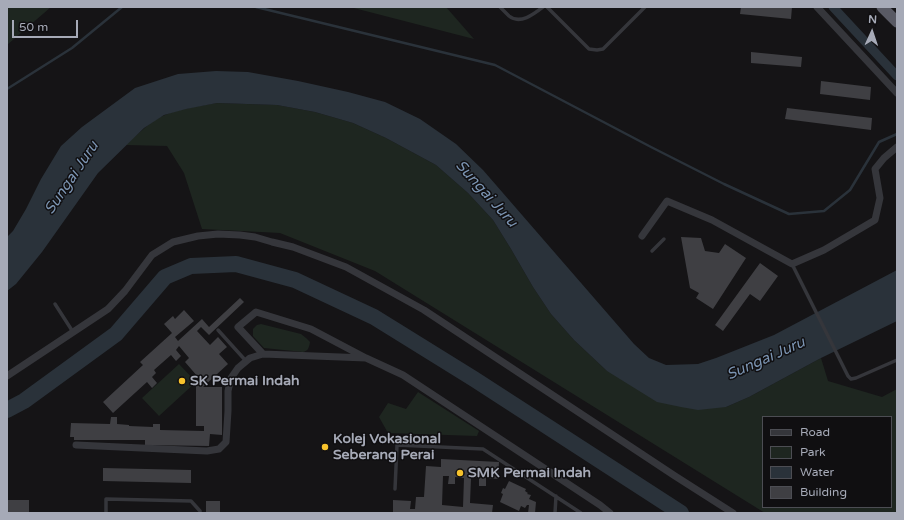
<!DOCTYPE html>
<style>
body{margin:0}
#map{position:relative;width:904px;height:520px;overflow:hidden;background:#151416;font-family:"Varela Round",sans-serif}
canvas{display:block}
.frame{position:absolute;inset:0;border:8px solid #a6aab7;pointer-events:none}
.legend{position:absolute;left:762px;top:416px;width:130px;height:92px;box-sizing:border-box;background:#100f11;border:1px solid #4c4d53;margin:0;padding:5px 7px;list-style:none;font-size:12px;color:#a6aab7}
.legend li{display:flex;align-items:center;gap:8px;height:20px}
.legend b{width:20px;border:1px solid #4c4d53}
.north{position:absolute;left:852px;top:12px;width:40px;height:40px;-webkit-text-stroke:3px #100f11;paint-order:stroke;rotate:3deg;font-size:11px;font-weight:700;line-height:16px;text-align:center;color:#a6aab7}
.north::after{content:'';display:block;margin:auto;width:14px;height:18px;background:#a6aab7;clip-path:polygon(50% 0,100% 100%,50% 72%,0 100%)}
.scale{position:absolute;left:12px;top:20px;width:66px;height:18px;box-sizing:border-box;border:2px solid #a6aab7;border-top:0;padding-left:5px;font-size:12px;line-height:14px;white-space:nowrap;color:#a6aab7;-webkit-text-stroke:3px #100f11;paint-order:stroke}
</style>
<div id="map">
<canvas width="904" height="520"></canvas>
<div class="frame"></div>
<ul class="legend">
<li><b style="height:5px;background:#35363b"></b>Road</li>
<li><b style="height:11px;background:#1e2620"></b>Park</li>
<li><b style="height:11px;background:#2a323a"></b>Water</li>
<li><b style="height:11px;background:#3f3f43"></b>Building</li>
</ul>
<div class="north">N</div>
<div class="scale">50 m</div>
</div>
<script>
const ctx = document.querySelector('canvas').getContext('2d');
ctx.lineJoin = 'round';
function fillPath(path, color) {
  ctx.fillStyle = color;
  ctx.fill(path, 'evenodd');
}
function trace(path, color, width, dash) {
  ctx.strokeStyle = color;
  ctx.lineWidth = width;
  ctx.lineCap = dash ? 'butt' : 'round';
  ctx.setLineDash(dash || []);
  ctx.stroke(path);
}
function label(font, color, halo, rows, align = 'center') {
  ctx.font = font + ' "Varela Round",sans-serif';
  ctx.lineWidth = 3;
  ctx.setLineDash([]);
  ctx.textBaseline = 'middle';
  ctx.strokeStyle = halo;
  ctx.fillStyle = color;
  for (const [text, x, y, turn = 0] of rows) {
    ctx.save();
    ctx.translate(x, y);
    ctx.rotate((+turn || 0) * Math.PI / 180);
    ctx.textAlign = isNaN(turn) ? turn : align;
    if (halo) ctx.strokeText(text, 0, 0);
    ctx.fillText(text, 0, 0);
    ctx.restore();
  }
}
fillPath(new Path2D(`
 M7 7H51L7 45Z
 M350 7H446L474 39Z
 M217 103 277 105 315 112 353 123 386 138 436 165 468 193 493 220 511 249 533 287 551 314 574 340 607 371 726 407 749 397 821 358 828 381 882 397 897 389V511L894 513H765L375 271 280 233 202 229 184 173 167 146 126 145C137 135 151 120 165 115 182 108 200 106 217 103ZM763 417H891V507H763Z
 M261 324 301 334 306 338 310 342C309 348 308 351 303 352L264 348 253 336V329L257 325Z
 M179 364 196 382 159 416 142 398Z
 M418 392 479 431 477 436 388 433 379 417 388 403 406 409Z`), '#1e2620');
fillPath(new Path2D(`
 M216 71 248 72 298 81 348 92 385 102 420 119 456 144 483 170 634 344 649 358 666 365 698 364 716 358 774 335 897 270V321L821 358 749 397 726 407 698 410 681 407 657 402 607 371 574 340 551 314 533 287 511 249 493 220 468 193 436 165 386 138 353 123 315 112 277 105 217 103 186 109 164 115 144 128 98 173 42 252 16 284 7 291V237L13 231 26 209 41 179 61 146 82 127 135 88 178 74Z`), '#2a323a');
trace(new Path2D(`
 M256 7 495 65 651 147 724 184 789 214 824 211 850 190 879 142 897 134
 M7 89 72 48 122 7`), '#2a323a', 2.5);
trace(new Path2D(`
 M833 7 897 76`), '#2a323a', 9);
trace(new Path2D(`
 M7 410 24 401 116 334 165 277 191 266 236 264 295 280 374 317 474 379 681 513`), '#2a323a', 16);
fillPath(new Path2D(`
 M741 7H792L791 19 740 14Z
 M751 52 802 57 801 67 751 63Z
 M821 81 871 87 870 100 820 94Z
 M787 108 872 118 871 130 785 119Z
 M681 237 701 238 705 251 719 253 725 244 746 258 713 309 696 298 699 293 690 288Z
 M760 263 778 276 760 301 750 294 723 331 715 325Z
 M240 298 244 302 209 335 201 327 197 331 210 345 218 337 227 347 219 354 228 364 203 387H222V435L210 434 209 446 145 445V440H74V437H70L71 423 110 424 111 417H117V424L129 425V426L153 427V424H160V430L204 431V426H196V386L204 379 200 375 198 377 185 362 189 358 179 346 176 350 181 356 176 361 171 355 154 370 156 373 152 377 157 383 152 388 147 382 113 413 103 402 143 365 140 362 172 333 164 324 173 316 175 319 184 310 194 321 175 337 178 341 202 319 209 327Z
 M441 459 499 462 498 479 486 478V486H479V478H471L470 503 493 505 492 513H393V500L411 501 410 509H415L416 497H424L426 466 441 467ZM443 476H449L448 484H455V477L464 478 463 507 442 505Z
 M103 468 191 470V483L103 481Z
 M509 481 526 489 525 491 528 493 527 494 531 495 529 499 536 502 535 513H528L529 505H527L525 508 521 506 519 511 500 502 503 494 501 493 503 488 505 489Z
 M7 500H29V513H7Z
 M206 501H220V513H206Z`), '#3f3f43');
trace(new Path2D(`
 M500 7C503 10 506 13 509 16 520 25 534 14 543 7
 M547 7 589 49 597 50 603 49 645 7
 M652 251 664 239
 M792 264 848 376 851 379 856 378 897 360
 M55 304 73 332
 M218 330 246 361
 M395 489 397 445 483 449 581 513
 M106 513V499L191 501 200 511V513
 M555 513 556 496`), '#35363b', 3.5);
trace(new Path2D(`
 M817 7 897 93
 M642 236 667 201 712 220 792 264 824 250 875 220 880 198 875 169 884 158 897 147
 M366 358 263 354 238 327 256 312 311 329 366 358 403 375 600 505 610 513
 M7 376 108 309 125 291 152 255 173 242 198 236 218 234 240 235 255 237 272 242 293 247 346 267 424 310 675 476 733 513
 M76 445 207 451 219 449 226 442 228 411V391L231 378 238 368 250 358 263 354`), '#35363b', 7);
trace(new Path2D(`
 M882 7 897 22`), '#595a64', 11);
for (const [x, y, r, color] of [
 [182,381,4,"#f7c32c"],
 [325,447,4,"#f7c32c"],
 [460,473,4,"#f7c32c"]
]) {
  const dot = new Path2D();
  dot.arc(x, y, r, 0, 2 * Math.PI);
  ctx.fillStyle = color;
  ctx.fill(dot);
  trace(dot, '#100f11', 1.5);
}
label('bold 14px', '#a6aab7', '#100f11', [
 ["SK Permai Indah",190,381],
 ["Kolej Vokasional",333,439],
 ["Seberang Perai",333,455],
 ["SMK Permai Indah",468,473]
], 'left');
label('italic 15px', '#7c95b3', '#100f11', [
 ["Sungai Juru",72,178,-56],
 ["Sungai Juru",486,194,48],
 ["Sungai Juru",766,359,-24]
]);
</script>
